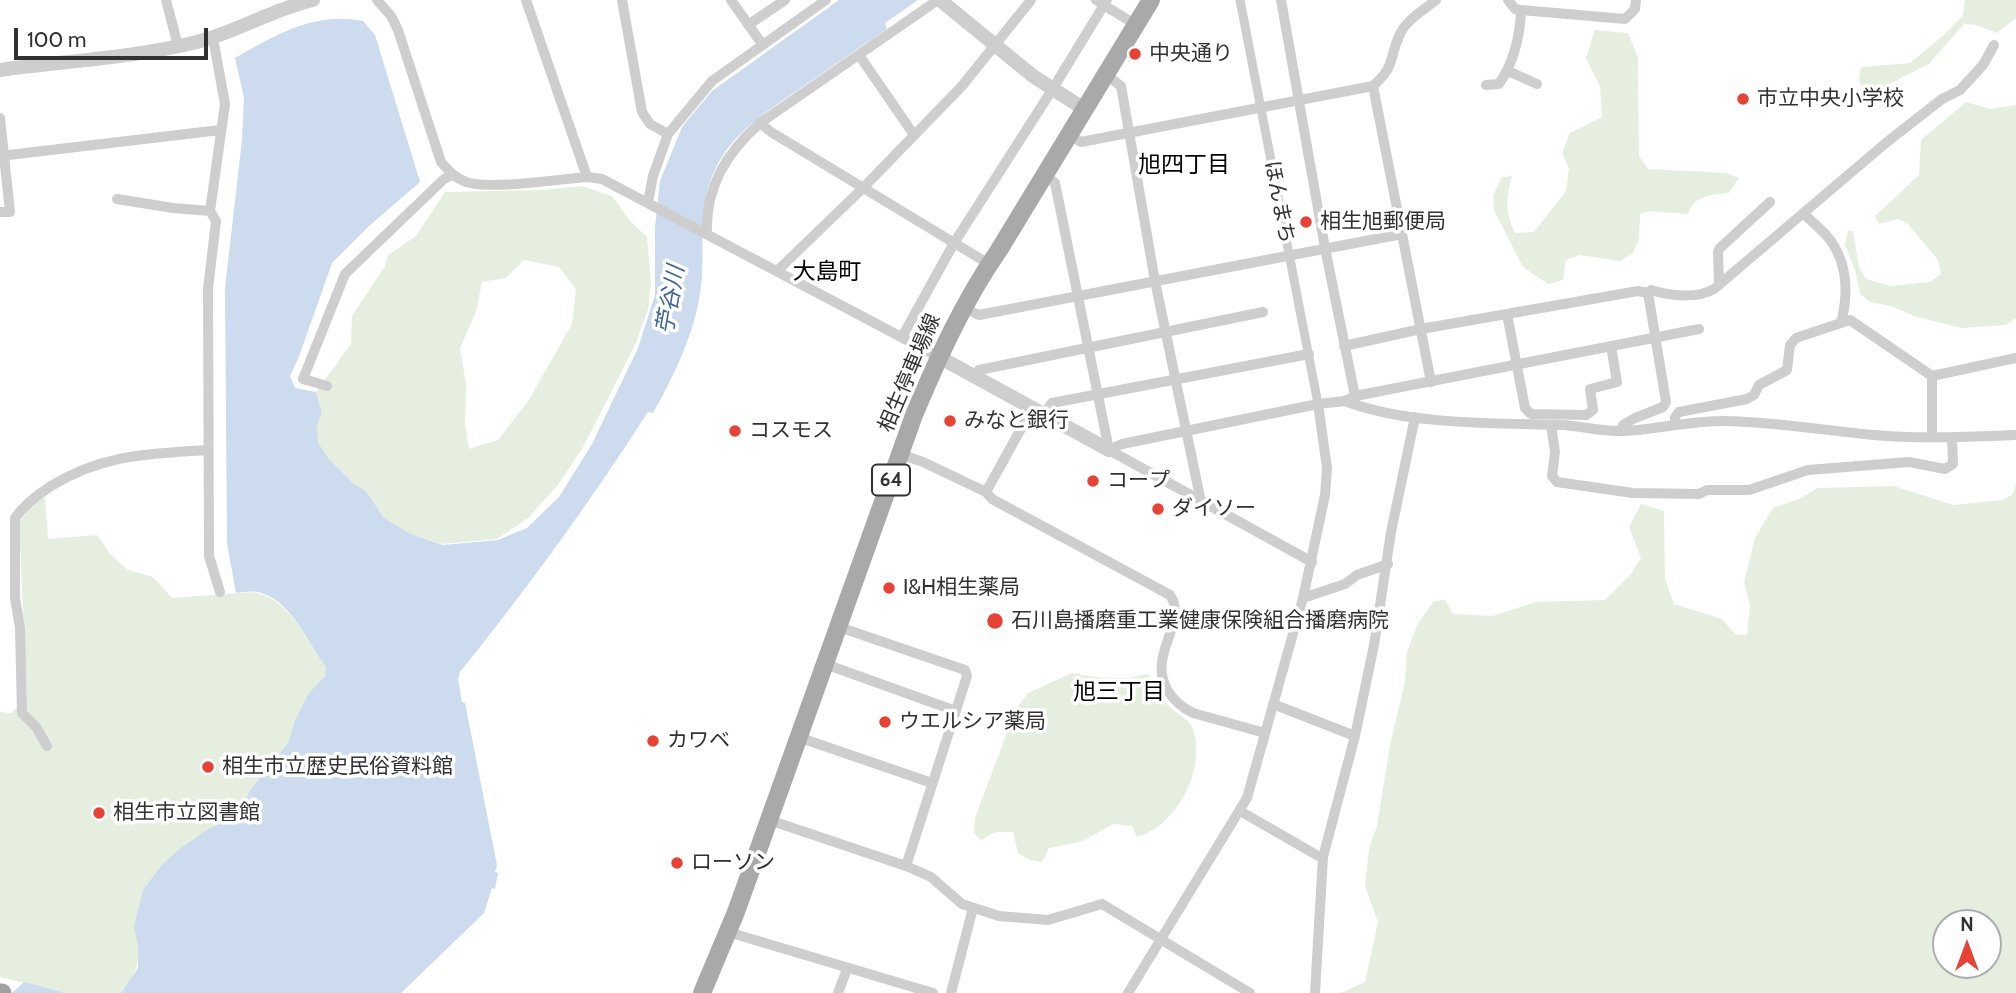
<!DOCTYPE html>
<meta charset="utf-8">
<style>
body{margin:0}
#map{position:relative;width:2016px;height:993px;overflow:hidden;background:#fff;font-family:Cabin,sans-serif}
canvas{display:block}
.north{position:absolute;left:1932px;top:909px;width:70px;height:70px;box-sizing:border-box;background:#fff;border:2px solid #adadad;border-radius:50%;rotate:0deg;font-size:19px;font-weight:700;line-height:28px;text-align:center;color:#313131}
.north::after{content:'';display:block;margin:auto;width:24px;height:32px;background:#e64235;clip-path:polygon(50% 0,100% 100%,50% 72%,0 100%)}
.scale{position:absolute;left:14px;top:28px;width:194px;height:32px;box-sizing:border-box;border:4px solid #313131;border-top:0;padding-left:9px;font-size:21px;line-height:24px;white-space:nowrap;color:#313131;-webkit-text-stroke:5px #fff;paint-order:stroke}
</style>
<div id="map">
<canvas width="2016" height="993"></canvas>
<div class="north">N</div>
<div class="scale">100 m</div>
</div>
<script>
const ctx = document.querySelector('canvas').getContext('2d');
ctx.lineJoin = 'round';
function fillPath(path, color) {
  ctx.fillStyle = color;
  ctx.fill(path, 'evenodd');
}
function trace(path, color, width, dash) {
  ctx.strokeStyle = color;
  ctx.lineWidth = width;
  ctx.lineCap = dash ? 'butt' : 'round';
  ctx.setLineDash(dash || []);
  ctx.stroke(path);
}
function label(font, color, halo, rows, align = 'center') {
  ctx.font = font + ' Cabin,"Noto Sans JP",sans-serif';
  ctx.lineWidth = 7;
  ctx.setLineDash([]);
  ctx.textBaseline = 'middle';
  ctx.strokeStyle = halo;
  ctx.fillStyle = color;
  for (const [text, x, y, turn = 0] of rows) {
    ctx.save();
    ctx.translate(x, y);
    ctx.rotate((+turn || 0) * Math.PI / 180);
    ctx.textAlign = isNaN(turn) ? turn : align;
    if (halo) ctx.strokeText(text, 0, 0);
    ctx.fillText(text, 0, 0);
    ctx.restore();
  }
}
fillPath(new Path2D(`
 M1965 0H2016V18L1997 33 1976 25 1964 24 1929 64 1865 96 1859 80 1861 67 1910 63 1945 34 1963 15Z
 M1595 30 1628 33 1638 58 1639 156 1648 169 1727 173 1739 178 1729 193C1711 195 1694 195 1688 214L1648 211 1640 214 1639 239 1633 253 1620 261 1580 255 1566 260 1563 280 1548 284 1523 267 1494 210 1493 196 1502 177 1512 176C1506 197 1505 213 1515 233L1534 232 1566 191 1569 168 1562 153 1570 133 1602 117 1600 86 1586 58Z
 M1966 102 1990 109 2016 105V318L2006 325 1961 328 1917 317 1891 306 1870 302 1860 294 1856 273 1845 245 1848 231H1853L1859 268 1866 279 1891 286 1930 282 1941 274 1938 260 1908 224 1898 219 1879 224 1875 216 1919 175 1921 140Z
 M581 186 612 196 630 221 647 237 651 281 648 309 636 343 582 449 557 486 528 518 497 539 442 544 411 534 384 518 366 491 354 484 329 459 317 443V426L322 413 316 392 351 344 352 316 385 266 388 255 416 236 445 192 543 190ZM524 260 559 267 576 289 572 324 529 400 498 440 469 449 465 424 466 384 460 348 476 312 482 282 506 278Z
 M2016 483V993H1341L1365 982 1378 922 1365 886 1369 848 1377 826 1390 745 1405 682 1407 653 1417 625 1434 601 1445 600 1453 614 1492 616 1536 602 1605 600 1630 575 1641 558 1629 527 1641 504 1664 511 1665 579 1674 604 1722 619 1735 634 1747 635 1750 605 1744 583 1755 538 1773 508 1799 499 1818 488 1894 486 1953 505 2002 500 2013 494ZM1946 923H1988V965H1946Z
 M45 496 48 539 97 535 110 554 128 570 153 577 172 598 252 592C291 598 304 639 326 667L325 676 308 694 295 720 288 743 252 788 235 816 210 828 134 926C141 958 141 967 121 993H65L0 977V712L11 713 27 700 19 522 29 508Z
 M1072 673C1096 678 1123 681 1147 674 1160 684 1159 694 1168 705 1177 715 1190 718 1194 732 1205 772 1176 826 1137 837L1132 826 1114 824 1080 842 1049 848 1042 862 1030 860 1018 853 1013 832H996L981 840 974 833 975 818 1016 709 1028 693Z`), '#e5eedf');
fillPath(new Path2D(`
 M839 0H918L885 23 887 29C859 48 831 67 804 86 775 106 743 125 723 155 691 204 709 249 699 300 691 341 673 377 653 413L648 412C590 502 527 589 460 672L458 679 462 702 465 703 497 865 495 872 498 873 495 889 492 888 484 913 401 993H121L138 968V947L134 927 143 890 161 866 177 851 210 828 235 816 252 788 288 743 295 720 308 694 325 676 326 667C308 644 293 604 264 594 256 590 245 592 236 593L227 543 225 288 242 140 244 98 235 58C275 35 315 11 363 21L375 35 420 182 369 226 332 263 298 359 290 376 295 388 316 392 322 413 317 426 318 443 329 459 354 484 366 491 384 518 411 534 443 545 498 540 527 528 559 497 592 444 638 348 655 295V227L660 181 682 127 712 91Z
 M24 982 65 993H12Z`), '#ccdbed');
trace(new Path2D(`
 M1240 0 1318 404`), '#cecece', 9);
trace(new Path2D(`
 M166 0 178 46
 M377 0 391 16 398 30 441 162C449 171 455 178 466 182 490 190 559 179 587 177L602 179 939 357
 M526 0 587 177
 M622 0 642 112 650 124 668 134
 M731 0 762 44
 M1096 0 1136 25
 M1281 0 1325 248 1355 396
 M1508 0 1515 9 1521 10 1625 19 1635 9 1636 0
 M748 25 785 0
 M859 55 914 135
 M1508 71 1537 84
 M1106 75 1121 86 1155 281 1201 502
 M1486 85 1499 84C1514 62 1520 37 1521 10
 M1373 86 1431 382
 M0 118 10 212H0
 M760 123 771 132 989 264
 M1070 135 1081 142 1373 86C1397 64 1388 59 1400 34 1406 20 1424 10 1436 0
 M0 156 220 130
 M1045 175 1055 183 1109 450 1312 562
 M117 199 173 208 210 211 225 104 213 38
 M648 202 653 176 668 134 712 81 826 0
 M210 211 216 221 208 289 209 556 220 592
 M1803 213C1812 222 1824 231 1831 241 1848 266 1848 296 1841 323
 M707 234C705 188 726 153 760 123L938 0
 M777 271 863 188 962 86 1031 0
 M1719 285 1718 252 1720 248 1770 202
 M1648 293 1651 290C1670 296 1697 299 1714 289L1887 142 1942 99 1960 90 1983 65 1994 45
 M964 308 979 315 1402 234
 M1507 314 1525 408 1531 414 1586 415 1593 410 1590 389 1617 382 1611 346
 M902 337 954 243 1052 90 1107 0
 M1344 346 1421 329 1638 291 1648 293 1666 402 1663 407 1635 418 1623 425 1621 431
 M974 376 979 370 1263 312
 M327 386 303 379 345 274 444 179 452 175
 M1345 401C1406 425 1495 423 1561 425 1582 426 1603 432 1624 431 1658 429 1690 421 1724 421 1774 422 1823 430 1873 435 1920 439 1968 437 2016 435
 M1044 414 1052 403 1309 354
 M1675 424V417L1679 412 1747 399 1754 395 1759 385 1787 370 1790 345 1796 338 1850 320 1932 376
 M1551 425 1555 452 1552 476 1557 482 1633 493 1699 494 1707 490H1749L1808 470 1909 462 1945 469 1953 464 1952 438
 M1932 437V376L2016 358
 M1109 450 1122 444 1318 404 1345 401 1355 396 1699 329
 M900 454 923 462 986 492 992 499 1170 595C1189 623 1146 654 1168 691 1174 701 1183 708 1193 713L1265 733
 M986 492 1033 407
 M1303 598 1345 584 1357 575 1388 564
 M839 627 965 670 967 676 906 866
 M825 664 956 711
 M1273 704 1355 736
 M798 737 932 783
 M47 746 36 727 22 713 20 628 15 598V518C24 505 37 495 51 486 103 454 148 454 207 450
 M1240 811 1320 857H1323
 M769 820 906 866 931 877 962 904 999 916 1048 920 1102 904 1250 993
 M728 932 933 993
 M838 993 847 969
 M951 993 973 908
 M1128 993 1247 798 1303 598 1325 495 1327 468 1318 404
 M1315 993 1323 857 1355 736 1374 645 1391 532 1415 417`), '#cecece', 10);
trace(new Path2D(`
 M940 0 1033 76 1084 109
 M0 70C65 61 132 58 197 42 237 32 273 9 313 0
 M939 357 1109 450`), '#cecece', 14);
trace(new Path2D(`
 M702 993 736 912 914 415C938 358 963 302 999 250L1151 0`), '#a9a9a9', 18);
trace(new Path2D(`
 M0 993H2`), '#a0a0a0', 19);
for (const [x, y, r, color] of [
 [1135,54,7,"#e64235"],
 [1743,99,7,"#e64235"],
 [1306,222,7,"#e64235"],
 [950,421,7,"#e64235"],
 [735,431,7,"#e64235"],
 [1093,481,7,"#e64235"],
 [1158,509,7,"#e64235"],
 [889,588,7,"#e64235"],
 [995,621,9,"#e64235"],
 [885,722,7,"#e64235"],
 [653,741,7,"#e64235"],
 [208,767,7,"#e64235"],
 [99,813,7,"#e64235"],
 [677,863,7,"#e64235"]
]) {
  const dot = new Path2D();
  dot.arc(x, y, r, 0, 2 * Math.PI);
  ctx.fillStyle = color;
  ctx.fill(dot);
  trace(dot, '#fff', 2.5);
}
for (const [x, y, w] of [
 [891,480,38]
]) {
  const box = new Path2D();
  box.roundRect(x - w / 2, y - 15.5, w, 31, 5);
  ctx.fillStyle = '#fff';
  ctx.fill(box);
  trace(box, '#313131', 2);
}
label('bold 19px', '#313131', null, [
 ["64",891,480]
]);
label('21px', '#313131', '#fff', [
 ["中央通り",1149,54],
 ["市立中央小学校",1757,99],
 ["相生旭郵便局",1320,222],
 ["みなと銀行",964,421],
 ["コスモス",749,431],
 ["コープ",1107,481],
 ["ダイソー",1172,509],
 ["I&H相生薬局",903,588],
 ["石川島播磨重工業健康保険組合播磨病院",1011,621],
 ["ウエルシア薬局",899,722],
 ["カワベ",667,741],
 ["相生市立歴史民俗資料館",222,767],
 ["相生市立図書館",113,813],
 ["ローソン",691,863]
], 'left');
label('21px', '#313131', '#fff', [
 ["ほんまち",1279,202,79],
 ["相生停車場線",910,373,-67]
]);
label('23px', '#000', '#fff', [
 ["旭四丁目",1184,165],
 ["大島町",827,272],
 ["旭三丁目",1119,692]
]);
label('italic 23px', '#3e6694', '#fff', [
 ["苧谷川",671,300,-80]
]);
</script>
